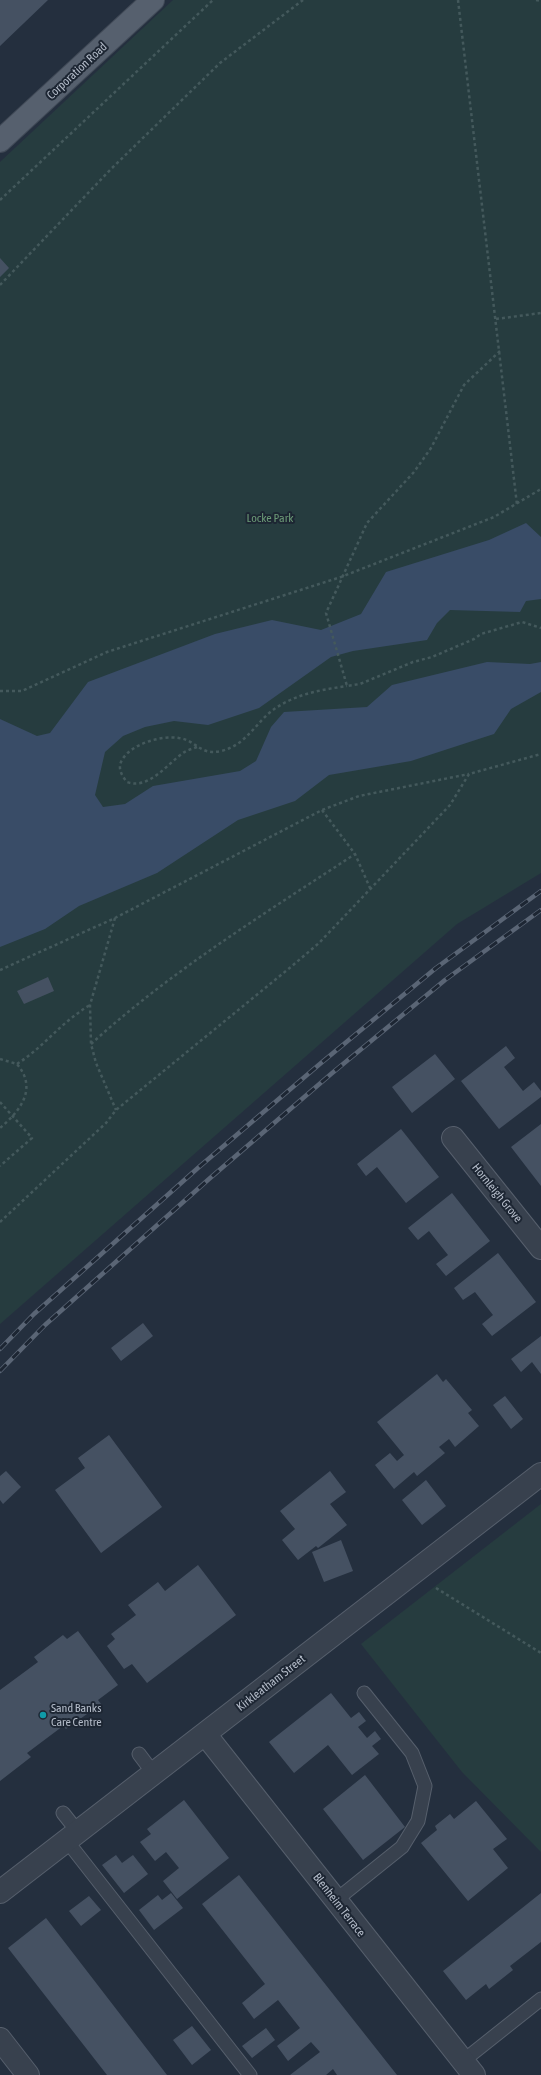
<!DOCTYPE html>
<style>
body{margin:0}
canvas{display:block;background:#242f3e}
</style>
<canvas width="541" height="2075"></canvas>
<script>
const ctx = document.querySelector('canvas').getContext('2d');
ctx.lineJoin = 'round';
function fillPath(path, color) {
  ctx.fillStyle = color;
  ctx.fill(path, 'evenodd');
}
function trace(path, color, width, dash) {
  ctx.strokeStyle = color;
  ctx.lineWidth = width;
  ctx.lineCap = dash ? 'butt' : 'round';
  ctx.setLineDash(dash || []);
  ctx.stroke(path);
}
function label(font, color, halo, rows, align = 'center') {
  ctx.font = font + ' "Asap Condensed",sans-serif';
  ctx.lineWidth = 4;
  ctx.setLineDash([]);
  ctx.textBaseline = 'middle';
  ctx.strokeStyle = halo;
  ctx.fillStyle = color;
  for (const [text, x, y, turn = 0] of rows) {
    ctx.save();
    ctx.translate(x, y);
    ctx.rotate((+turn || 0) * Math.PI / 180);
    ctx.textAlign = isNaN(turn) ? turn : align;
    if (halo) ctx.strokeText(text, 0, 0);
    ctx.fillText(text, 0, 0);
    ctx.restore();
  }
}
fillPath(new Path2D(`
 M173 0H541V873L457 924 0 1324V162Z
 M541 1504V1852L462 1772 361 1644Z`), '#263c3f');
fillPath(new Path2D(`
 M526 523 541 537V599L526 601 520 612 450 610 437 623 427 640 353 651 331 657 259 708 208 725 174 721 145 727 123 736 105 752 95 795 103 807 125 804 153 786 240 771 256 761 271 727 284 712 367 707 392 685 487 662 530 664 541 662V692L511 709 494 734 411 761 329 775 295 801 238 820 157 873 79 906 45 929 0 947V719L37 736 50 733 88 682 215 634 272 620 321 630 361 614 386 572 489 540Z`), '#394c67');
fillPath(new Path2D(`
 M0 0H48L0 46Z
 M0 258 9 268 0 277Z
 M48 977 54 991 24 1004 17 991Z
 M506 1046 515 1058 504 1067 523 1091 534 1082 541 1091V1097L499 1129 461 1081Z
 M435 1054 455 1079 412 1113 392 1087Z
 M541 1124V1186L511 1147Z
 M401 1129 439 1177 406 1203 377 1167 366 1176 357 1164Z
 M452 1193 490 1241 446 1276 436 1264 448 1255 429 1231 418 1240 408 1228Z
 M498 1253 536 1302 492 1336 482 1324 493 1315 475 1292 463 1300 454 1288Z
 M143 1323 153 1336 121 1361 111 1348Z
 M541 1336V1374L532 1362 521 1372 511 1359Z
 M437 1374 443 1382 446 1379 472 1410 468 1413 479 1426 455 1447 449 1439 439 1447 445 1453 417 1476 414 1472 394 1489 375 1465 390 1453 397 1461 404 1455 377 1422Z
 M505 1396 523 1419 511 1429 493 1405Z
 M109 1435 162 1507 101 1553 55 1490 85 1468 78 1458Z
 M6 1471 21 1487 3 1504 0 1500V1476Z
 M330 1471 346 1492 330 1504 347 1525 318 1548 316 1546 298 1560 282 1540 295 1529 280 1511Z
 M426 1480 446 1506 422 1525 402 1500Z
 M341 1540 353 1571 324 1582 312 1552Z
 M198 1565 236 1615 147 1683 132 1664 124 1669 107 1646 115 1639 111 1634 136 1615 128 1605 158 1582 165 1591Z
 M78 1631 118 1685 98 1700 101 1704 66 1729 63 1726 27 1753 31 1757 0 1781V1690L38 1662 34 1657 63 1635 67 1639Z
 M331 1693 351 1718 359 1712 366 1721 358 1727 367 1738 375 1731 381 1739 372 1746 379 1754 352 1775 328 1745 294 1773 269 1742Z
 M365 1775 405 1827 363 1860 323 1809Z
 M184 1800 229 1858 177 1899 163 1881 179 1868 166 1852 155 1861 140 1842 151 1834 147 1829Z
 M476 1801 507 1839 493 1849 508 1868 468 1901 421 1843 437 1830 435 1826 450 1814 454 1819Z
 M116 1855 122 1863 133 1855 148 1874 124 1893 102 1865Z
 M239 1875 397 2075H337L333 2069 326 2075H290L320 2052 311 2042 288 2061 277 2046 300 2028 278 2000 254 2019 242 2003 265 1984 202 1904Z
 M171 1893 183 1908 154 1930 139 1910 158 1895 162 1900Z
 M541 1893V1942L510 1966 513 1970 489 1989 486 1984 466 2000 443 1971Z
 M89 1896 101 1910 81 1926 69 1911Z
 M46 1918 167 2075H107L8 1948Z
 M192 2026 211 2050 192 2065 173 2040Z
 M266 2028 275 2040 252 2058 242 2046Z`), '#455162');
const lane = new Path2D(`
 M139 1754 154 1774
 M63 1813 78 1832
 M67 1841 250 2075
 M336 1900 402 1847 418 1821 425 1786 412 1753 364 1693
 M463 2061 541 1999`);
const street = new Path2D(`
 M453 1138 541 1248
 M205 1734 474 2075
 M0 1892 541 1474
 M0 2039 28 2075`);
const primary = new Path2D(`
 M0 141 153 0`);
trace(lane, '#565f6c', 15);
trace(street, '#565f6c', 24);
trace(primary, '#414a57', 24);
trace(new Path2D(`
 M458 0 517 505
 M536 0 541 1
 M0 200 213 0
 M0 285 111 169 220 63 303 0
 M496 319 541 313
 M500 351 464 385 431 448 414 472 367 523 326 613 347 686 360 684 413 662 432 657 474 639 481 634 522 622 541 628
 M0 691H22L107 652 341 577 494 517 541 489
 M197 747C192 749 187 750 183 753 167 764 149 790 127 782 122 776 117 768 122 760 131 744 161 735 179 738 196 740 200 756 221 751 243 746 253 728 268 714 290 695 319 690 347 686
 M322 810 355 854 370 888
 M115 918 90 1005 91 1044 96 1063 116 1110
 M0 970 115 918 322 810 359 796 469 774
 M91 1044C171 971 264 914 355 854
 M0 1059 17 1064C38 1089 20 1111 0 1128
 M17 1064C45 1046 60 1023 90 1005
 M0 1102 32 1138 0 1166
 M0 1222 106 1123 116 1110 292 966 319 943 450 805 469 774 541 754
 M436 1588 541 1653`), '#44595c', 2.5, [3, 3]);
trace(lane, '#38414e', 13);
trace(street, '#38414e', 22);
trace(primary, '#56606e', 22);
const rail = new Path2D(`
 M0 1349 34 1314 199 1167 321 1063 436 968 541 891
 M0 1371 45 1325 209 1179 331 1074 445 980 541 910`);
trace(rail, '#5a6575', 4.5);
trace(rail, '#1d2633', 3, [9]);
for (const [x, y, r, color] of [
 [43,1715,4,"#0f9aa8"]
]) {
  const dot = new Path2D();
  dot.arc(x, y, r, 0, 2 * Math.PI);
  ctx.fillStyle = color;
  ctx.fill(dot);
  trace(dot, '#1d2633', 1.5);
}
label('12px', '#b4bcc9', '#1d2633', [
 ["Corporation Road",77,71,-43],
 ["Hornleigh Grove",497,1193,51],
 ["Kirkleatham Street",271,1683,-38],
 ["Blenheim Terrace",339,1905,52]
]);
label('12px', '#6b9a76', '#1d2633', [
 ["Locke Park",270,518]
]);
label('12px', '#b4bcc9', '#1d2633', [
 ["Sand Banks",51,1708],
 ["Care Centre",51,1722]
], 'left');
</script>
